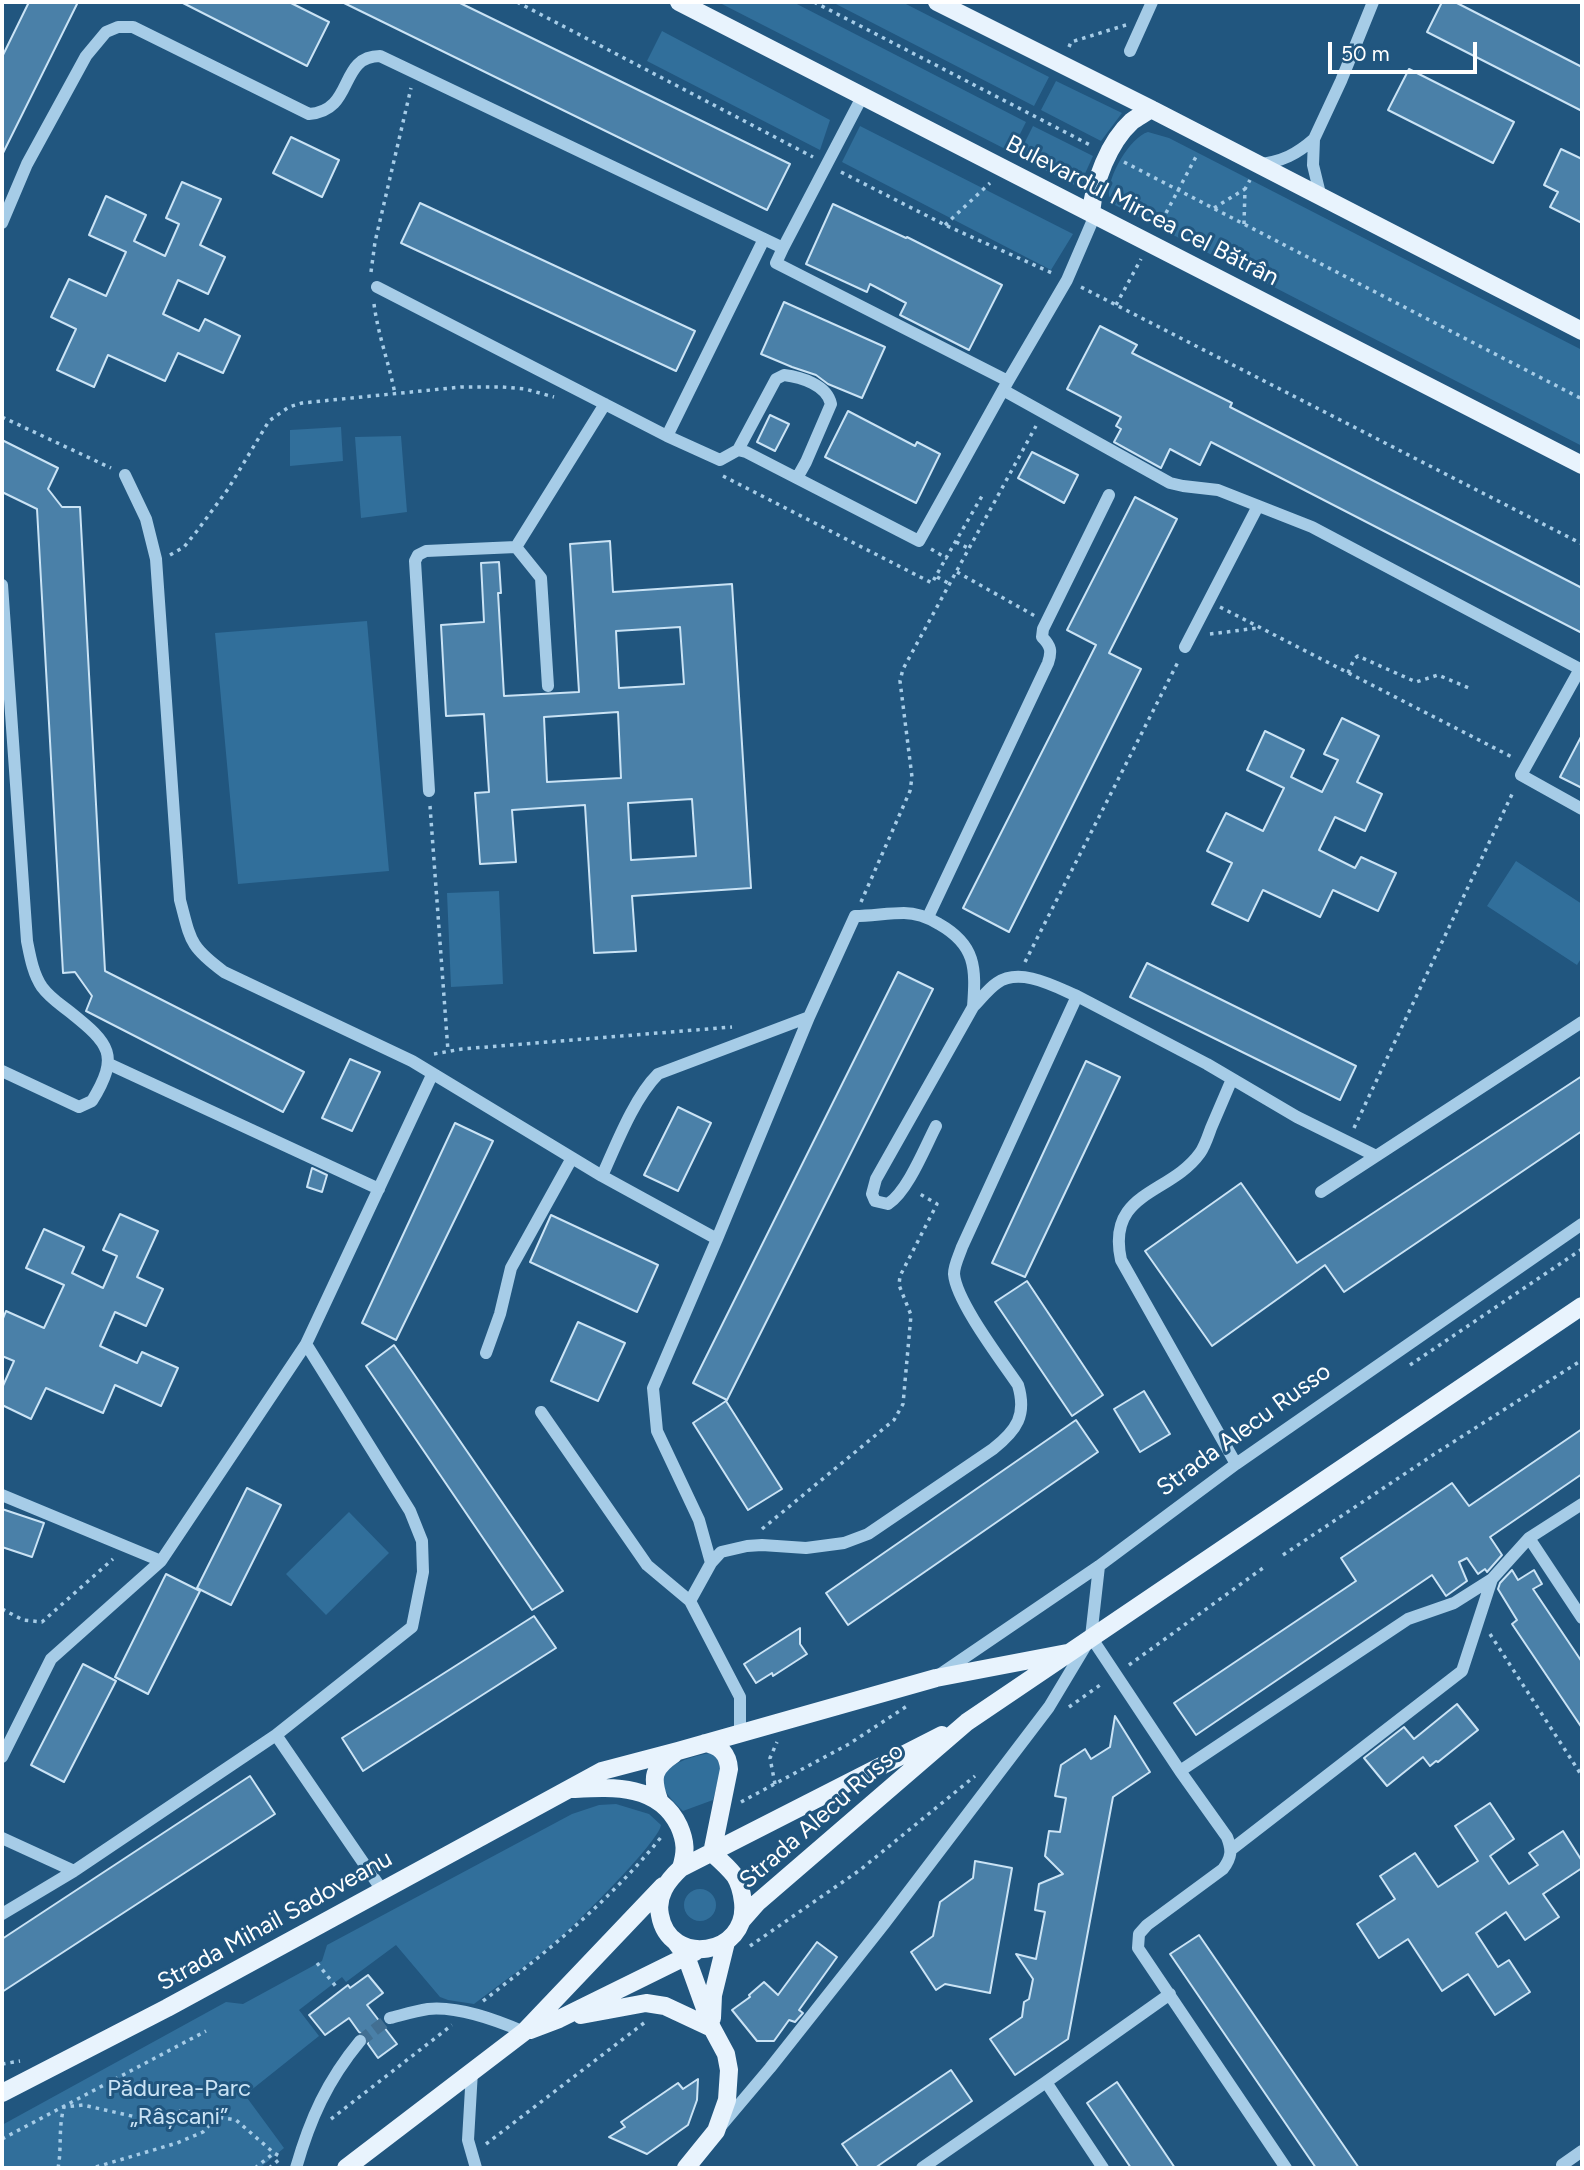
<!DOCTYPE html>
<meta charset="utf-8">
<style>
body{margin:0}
#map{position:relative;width:1584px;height:2170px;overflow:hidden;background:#21567f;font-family:Figtree,sans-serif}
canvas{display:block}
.frame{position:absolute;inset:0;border:4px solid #fff;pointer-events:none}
.scale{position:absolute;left:1328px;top:42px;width:149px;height:32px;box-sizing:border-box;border:4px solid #fff;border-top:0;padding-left:9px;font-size:21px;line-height:24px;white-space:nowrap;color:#fff;-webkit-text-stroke:5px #21567f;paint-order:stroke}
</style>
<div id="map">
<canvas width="1584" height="2170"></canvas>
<div class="frame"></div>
<div class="scale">50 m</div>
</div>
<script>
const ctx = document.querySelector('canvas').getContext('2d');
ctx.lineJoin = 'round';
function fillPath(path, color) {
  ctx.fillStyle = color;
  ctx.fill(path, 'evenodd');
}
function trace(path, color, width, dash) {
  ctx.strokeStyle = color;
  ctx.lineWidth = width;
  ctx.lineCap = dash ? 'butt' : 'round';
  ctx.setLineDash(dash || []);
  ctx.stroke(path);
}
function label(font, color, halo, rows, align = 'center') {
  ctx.font = font + ' Figtree,sans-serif';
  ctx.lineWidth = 6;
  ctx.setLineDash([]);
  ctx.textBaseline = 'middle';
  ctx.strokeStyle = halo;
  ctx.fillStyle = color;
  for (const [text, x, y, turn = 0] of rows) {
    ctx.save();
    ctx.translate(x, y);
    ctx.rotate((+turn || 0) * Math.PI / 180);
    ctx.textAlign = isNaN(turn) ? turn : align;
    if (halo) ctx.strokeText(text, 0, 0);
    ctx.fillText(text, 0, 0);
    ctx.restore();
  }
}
fillPath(new Path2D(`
 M718 2H793L1026 122 1011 152Z
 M832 2H902L1049 77 1034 106Z
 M662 31 830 120 820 150 647 61Z
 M1056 81 1122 113 1101 141 1041 110Z
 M860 126 1073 234 1051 270 842 162Z
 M1033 126 1093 156 1083 178 1082 189 1018 156Z
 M1148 132 1169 138 1582 350V446L1115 205 1109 196C1107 177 1130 137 1148 132Z
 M341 427 343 461 290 466V430Z
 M401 436 407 512 361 518 355 437Z
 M367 621 389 871 238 884 215 633Z
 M1516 861 1582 904V957L1577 965 1487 906Z
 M499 891 503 984 451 987 447 893Z
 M349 1512 389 1553 326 1615 286 1574Z
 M709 1753 716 1755 722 1766 713 1800 683 1811C677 1805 669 1798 665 1790 653 1765 693 1757 709 1753Z
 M616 1804 649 1814 661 1825C659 1842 574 1926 556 1941 530 1963 501 1983 474 2004L448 2000 440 1997 396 1945 346 1982 342 1977 299 2010 319 2036 245 2095 284 2148 260 2168H2V2125L226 2002 243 2004 322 1961 327 1945 572 1814 599 1805Z
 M684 1905a16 16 0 1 1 32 0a16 16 0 1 1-32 0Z`), '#316f9b');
const building = new Path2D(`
 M29 2H78L2 155V57Z
 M181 2H289L329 22 307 66Z
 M342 2H458L790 164 767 210Z
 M1442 2H1455L1582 67V111L1427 32Z
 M1409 69 1514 122 1493 163 1388 110Z
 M291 137 339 160 322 197 273 173Z
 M1561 149 1582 159V223L1550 207 1558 192 1544 185Z
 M182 182 221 199 200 245 225 257 208 294 178 280 163 314 199 331 205 319 240 336 223 373 178 353 165 381 108 355 94 387 57 370 76 329 51 317 69 279 106 296 126 252 89 235 106 196 146 215 134 241 165 256 179 224 166 218Z
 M420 203 695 331 676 371 401 243Z
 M833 204 906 238 907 237 1002 285 969 350 900 315 906 303 870 284 867 292 806 264Z
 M784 302 885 347 862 398 828 384 816 375 792 367 761 354Z
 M1100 326 1137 345 1132 353 1232 403 1230 407 1582 588V633L1211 442 1200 465 1170 449 1161 468 1114 442 1121 429 1116 426 1121 417 1067 389Z
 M848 411 915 446 917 442 940 454 916 503 825 457Z
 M770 415 789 424 775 451 757 442Z
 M2 440 58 468 48 489 62 507H80L105 971 304 1072 283 1112 86 1011 92 996 75 972 63 973 37 509 2 492Z
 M1032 452 1078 475 1064 503 1018 478Z
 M1135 497 1177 519 1109 653 1141 669 1009 932 963 908 1096 645 1067 630Z
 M610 541 613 592 732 584 751 888 632 896 636 951 594 953 585 805 512 810 516 862 480 864 475 793 489 792 484 714 446 716 441 625 484 622 481 563 499 562 501 593H498L504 696 579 692 570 544ZM680 627 684 684 619 688 616 631ZM618 712 621 778 547 782 544 717ZM692 799 696 856 631 860 628 803Z
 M1342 718 1379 736 1357 782 1382 794 1365 831 1335 817 1319 850 1355 868 1361 857 1396 873 1378 911 1333 890 1320 917 1263 890 1248 921 1212 904 1232 863 1207 851 1226 813 1263 831 1284 788 1247 770 1265 731 1304 750 1291 777 1322 792 1338 760 1324 754Z
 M1582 735V788L1560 777Z
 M1147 963 1356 1066 1340 1100 1130 997Z
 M898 972 933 989 727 1400 693 1383Z
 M350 1059 380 1072 352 1131 322 1118Z
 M1086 1061 1120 1077 1025 1277 992 1263Z
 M1582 1076V1131L1344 1292 1325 1265 1212 1346 1145 1251 1241 1183 1297 1263Z
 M678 1107 711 1123 678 1191 644 1175Z
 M455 1123 493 1141 396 1340 362 1323Z
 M312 1168 327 1175 322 1192 307 1187Z
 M120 1214 158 1231 137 1277 163 1289 146 1326 115 1312 100 1346 137 1363 142 1352 178 1368 161 1406 115 1385 103 1413 46 1388 31 1419 2 1405V1388L14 1361 2 1356V1321L6 1311 44 1328 64 1285 26 1268 44 1229 84 1247 72 1273 103 1288 117 1256 103 1250Z
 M551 1215 658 1265 637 1312 530 1262Z
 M1027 1281 1103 1395 1072 1416 995 1302Z
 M578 1322 625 1343 598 1401 551 1381Z
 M394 1345 563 1591 532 1610 366 1366Z
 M1144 1391 1170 1434 1140 1452 1114 1409Z
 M726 1401 782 1489 748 1510 693 1423Z
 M1076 1420 1098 1452 848 1625 826 1593Z
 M1582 1429V1474L1490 1537 1502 1555 1487 1572 1485 1569 1478 1574 1467 1558 1459 1562 1467 1581 1446 1596 1432 1575 1196 1735 1174 1703 1356 1581 1341 1558 1452 1483 1469 1506Z
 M247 1488 281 1505 231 1605 197 1588Z
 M2 1509 44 1523 32 1557 2 1547Z
 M1512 1570 1518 1580 1534 1570 1542 1584 1533 1589 1582 1662V1728L1512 1624 1517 1620 1498 1589 1500 1583Z
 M166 1574 200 1591 148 1694 115 1677Z
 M534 1616 556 1648 363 1771 342 1738Z
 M800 1628V1644L807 1654 773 1676 772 1673 756 1683 744 1664Z
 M83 1664 116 1681 64 1782 31 1765Z
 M1457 1704 1478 1730 1438 1762 1436 1761 1430 1766 1423 1757 1387 1786 1364 1758 1404 1727 1414 1739Z
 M1115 1716 1150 1772 1113 1797 1068 2039 1015 2075 990 2039 1022 2017 1024 2002 1029 1999 1033 1979 1016 1954 1036 1959 1045 1912 1035 1910 1039 1884 1063 1874 1045 1856 1049 1831 1060 1832 1066 1798 1055 1796 1061 1765 1085 1749 1091 1759 1110 1747Z
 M250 1776 275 1814 2 1992V1939Z
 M1490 1803 1514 1839 1490 1856 1509 1884 1538 1865 1529 1853 1563 1831 1582 1861V1868L1543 1894 1559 1917 1525 1940 1506 1912 1476 1933 1498 1967 1509 1960 1530 1992 1495 2015 1468 1974 1442 1991 1408 1939 1379 1958 1357 1924 1395 1899 1380 1876 1415 1853 1438 1887 1478 1861 1455 1826Z
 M975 1861 1012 1868 990 1993 945 1984 936 1990 911 1952 933 1936 940 1902 973 1878Z
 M1199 1935 1359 2168H1316L1170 1954Z
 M817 1942 837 1957 799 2010 803 2013 795 2022 789 2020 774 2041H757L732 2010 750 1997 749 1995 764 1982 778 1995Z
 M368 1975 383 1993 367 2005 397 2044 378 2058 368 2044V2037L359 2032 349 2018 325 2035 309 2015 348 1985 350 1988Z
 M951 2070 972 2101 875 2168H859L842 2144Z
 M698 2079 697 2100 688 2125 647 2154 609 2137 625 2127 621 2122 678 2083 683 2089Z
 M1117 2082 1175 2168H1131L1087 2103Z`);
fillPath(building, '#4a80a8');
trace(building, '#cae3f5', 2);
trace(new Path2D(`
 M360 2041 390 2018`), '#426f92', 12, [12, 6]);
trace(new Path2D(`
 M517 2 813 157
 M814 2 1092 146
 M1069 47 1071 42 1126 25
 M1124 162 1582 399
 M841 172 945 225 1052 273
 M1214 208 1245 189
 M1244 224 1245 189 1250 180
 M945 225 990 183
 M1158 228 1198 153
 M371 272 375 242 411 88
 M1081 287 1582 544
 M374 304C378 335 389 363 395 394
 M1116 305 1141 259
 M2 417 111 468
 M723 476 932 583 946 558
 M956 542 970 549
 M931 549 946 558 982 496
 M170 555 184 547 197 531 228 489 269 421 289 407 302 403 461 387H502L525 389 554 397
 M957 572 1035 616
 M937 577 950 584
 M1220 607 1512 757
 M1210 634 1258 628
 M1348 673 1354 659 1358 656 1416 682 1438 675 1469 688
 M430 806 448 1051
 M861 902 910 791 912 777 900 681 903 669 1036 426
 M1025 962 1179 660
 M434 1054 462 1049 732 1027
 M1354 1128 1514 790
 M1410 1365 1582 1249
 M762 1529 894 1420 903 1404 911 1315 899 1285 900 1276 937 1204 918 1193
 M1283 1555 1436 1453 1582 1360
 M2 1609 23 1620 42 1622 113 1559
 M1490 1634 1582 1776
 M1129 1665 1263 1568
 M1069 1707 1103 1683
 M775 1784 770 1758 777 1742
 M741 1802 849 1744 907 1706
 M750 1946 860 1870 975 1776
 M317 1963 338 1989
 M483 2001C548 1951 611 1900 662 1836
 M2 2064 20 2061
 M331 2119 452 2025
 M2 2139 206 2031
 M486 2144 644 2023
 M96 2167 177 2143 203 2132 217 2117 236 2120 274 2153
 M58 2168C62 2148 58 2128 64 2107L83 2105 136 2117 180 2111 217 2117
 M255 2168 274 2153 281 2157
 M269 2168 281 2158`), '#a6cce7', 3.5, [3.5, 5]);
trace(new Path2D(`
 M1130 51 1152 2
 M1258 164C1282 162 1297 154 1314 139
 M1321 198 1313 165 1314 139 1341 81 1373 2
 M2 223 27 164 86 56 106 32 118 27H133L309 114C355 111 338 56 380 56L783 248 776 263 1008 381
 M783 248 862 97
 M377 287 667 436 764 239
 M1003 390 1170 483 1183 486 1218 490 1312 527 1580 669
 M667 436 720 460 738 450 746 452 919 541 1008 381 1067 280 1095 215
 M738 450 776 379 784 375C801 377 827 385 831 404L806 462 797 478
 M125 475 146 519 156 559 180 900C191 941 189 946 224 972L412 1061 602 1176 717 1239
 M516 547 605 404
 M516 547 541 578 548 686
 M2 585 27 941C30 956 33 974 42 987 50 998 60 1004 70 1012 110 1044 120 1055 92 1101L79 1107 2 1071
 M1185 647 1258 506
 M1582 670 1580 669 1521 775 1582 809
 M429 791 415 561 418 555 426 551 516 547
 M928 917 1048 663C1052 651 1051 646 1042 637L1043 629 1109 495
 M1077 996 1207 1064 1297 1117 1376 1156
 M109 1064 379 1189
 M1232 1079C1225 1095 1218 1112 1211 1128 1208 1136 1205 1146 1200 1153 1170 1195 1106 1191 1121 1260L1236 1464
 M602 1176C616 1145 634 1098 658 1074L809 1017
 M1321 1192 1582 1022
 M306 1344 410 1511 422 1541 423 1572 412 1627 276 1735 382 1890
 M486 1353 500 1314 511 1268 572 1158
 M541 1412 647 1565 690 1601 740 1697V1732
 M2 1495 161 1561
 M1529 1538 1582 1618
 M711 1563 699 1520 657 1431 653 1388 717 1239 809 1017 855 916C871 916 888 913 904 913 916 913 929 918 939 924 976 945 976 968 973 1007
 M690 1601 711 1563 721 1552 747 1546 762 1545 806 1548 844 1543 868 1534 993 1449C1017 1430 1027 1415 1018 1385 1001 1360 956 1301 954 1274 954 1265 959 1256 962 1247L1077 996C1054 986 1020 967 997 983 988 989 981 999 973 1007L876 1179 872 1194 875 1201 888 1204C908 1191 925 1147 936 1126
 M1091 1637 1180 1771 1227 1837C1232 1850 1232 1857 1223 1869L1147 1925 1139 1934 1138 1948 1286 2168
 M939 1675 1099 1566 1236 1464 1582 1224
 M2 1757 51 1659 161 1561 306 1344 432 1075
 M1180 1771 1408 1619 1454 1603 1492 1579 1529 1538 1582 1504
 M2 1838 74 1871
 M1232 1849 1462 1671 1492 1579
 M2 1914 74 1871 276 1735
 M390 2018C402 2015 415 2011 428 2009 459 2006 496 2020 524 2032
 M472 2071 468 2140 476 2168
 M721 2126 770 2068 884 1924 1049 1707 1091 1637 1099 1566
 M296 2168C310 2119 327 2081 360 2041
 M922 2168 1046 2082
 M1103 2168 1046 2082 1170 1994
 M1564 2168 1562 2165 1582 2151`), '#a6cce7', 12);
trace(new Path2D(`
 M679 2 1582 465
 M937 2 1151 109 1582 331
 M1091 213C1094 182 1108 143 1132 121 1138 117 1145 113 1151 109
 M705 1743C720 1746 728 1753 729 1769L712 1853
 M573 1789C613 1787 659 1784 679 1826 686 1842 686 1852 681 1868
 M659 1800C651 1777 653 1768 674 1754
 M712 1853C720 1860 728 1867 735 1876 740 1884 742 1893 743 1902 749 1956 669 1968 660 1915 656 1896 667 1881 681 1868L942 1735
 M742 1920 757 1903 967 1722 1582 1306
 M675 1941 686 1956 712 2028 726 2054 729 2070 727 2100 716 2131 686 2168
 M581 2015 646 2003 665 2006 712 2028
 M712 2018 713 1995 726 1942
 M530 2030 559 2019 695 1952
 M2 2093 167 2008 602 1771 678 1751 936 1678 1067 1653
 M346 2168 524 2032 663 1886`), '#e8f3fd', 18);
label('24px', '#fff', '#21567f', [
 ["Bulevardul Mircea cel Bătrân",1142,211,27],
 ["Strada Alecu Russo",1244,1430,-36],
 ["Strada Alecu Russo",822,1816,-41],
 ["Strada Mihail Sadoveanu",275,1921,-29]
]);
label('24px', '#cae3f5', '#21567f', [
 ["Pădurea-Parc",179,2089],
 ["„Râșcani”",179,2117]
]);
</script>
